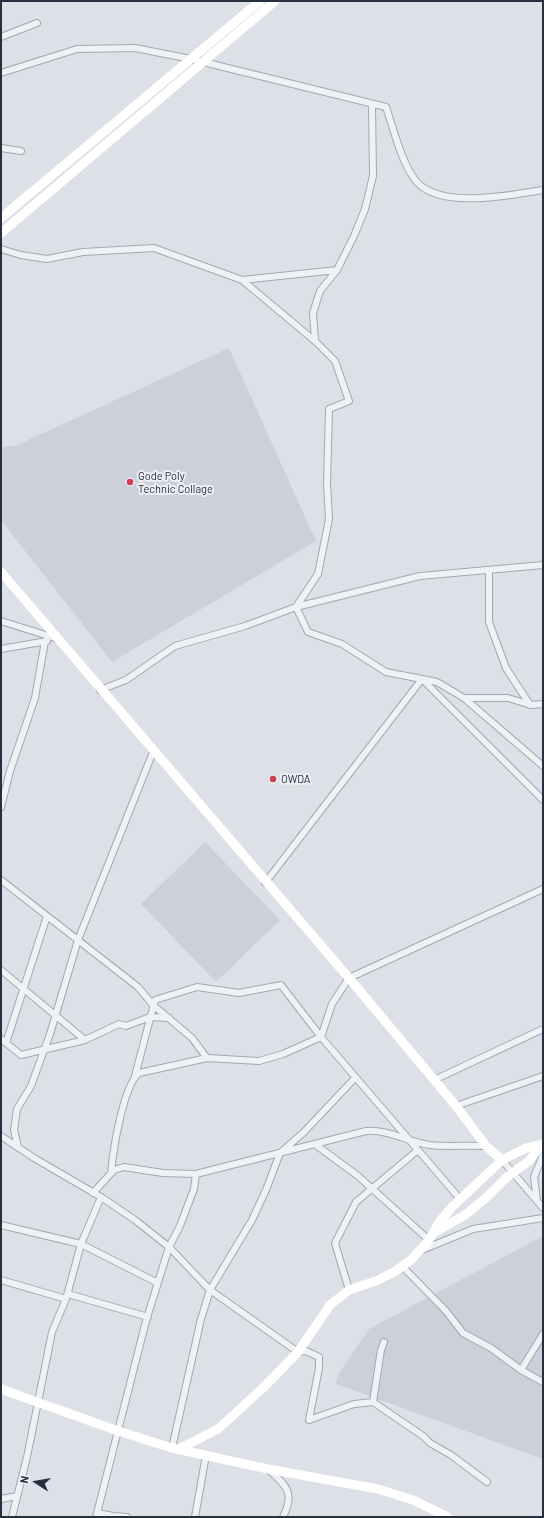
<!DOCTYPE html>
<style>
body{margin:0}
#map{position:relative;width:544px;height:1518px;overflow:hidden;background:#dde1e7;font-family:Barlow,sans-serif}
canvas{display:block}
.frame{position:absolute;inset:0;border:2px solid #262f3e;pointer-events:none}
.north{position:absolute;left:16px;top:1462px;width:40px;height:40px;-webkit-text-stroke:3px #ecf0f5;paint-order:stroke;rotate:282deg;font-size:11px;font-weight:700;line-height:16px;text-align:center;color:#262f3e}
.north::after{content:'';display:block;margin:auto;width:14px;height:18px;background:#262f3e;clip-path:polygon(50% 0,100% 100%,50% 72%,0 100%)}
</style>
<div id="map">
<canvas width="544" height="1518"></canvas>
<div class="frame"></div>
<div class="north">N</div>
</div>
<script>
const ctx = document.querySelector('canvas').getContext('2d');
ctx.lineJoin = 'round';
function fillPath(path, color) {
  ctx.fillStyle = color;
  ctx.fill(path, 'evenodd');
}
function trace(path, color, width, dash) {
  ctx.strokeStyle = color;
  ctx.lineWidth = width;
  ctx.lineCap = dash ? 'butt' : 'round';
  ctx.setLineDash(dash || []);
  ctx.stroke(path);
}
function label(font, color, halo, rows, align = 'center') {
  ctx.font = font + ' Barlow,sans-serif';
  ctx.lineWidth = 4;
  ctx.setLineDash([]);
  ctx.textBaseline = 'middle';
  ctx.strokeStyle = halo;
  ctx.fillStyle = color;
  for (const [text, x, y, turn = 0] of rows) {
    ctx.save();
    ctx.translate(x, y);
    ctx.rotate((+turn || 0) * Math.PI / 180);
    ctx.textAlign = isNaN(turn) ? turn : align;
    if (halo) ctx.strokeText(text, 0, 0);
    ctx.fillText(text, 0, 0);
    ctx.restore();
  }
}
fillPath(new Path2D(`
 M229 348 316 541 112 662 1 520V447L15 446Z
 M205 842 280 920 216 982 141 904Z
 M543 1236V1459L336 1384 338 1375 369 1329Z`), '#cbd0d9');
const street = new Path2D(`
 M1 37 37 23
 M1 73 77 49 135 48 191 59 386 107C394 130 401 162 416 181 440 210 511 195 543 190
 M372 104 373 176 365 209 354 236 337 270 320 291 313 313 315 341 335 361 349 401 329 409 327 483 329 519 318 574 296 607 308 632 342 644 386 672 437 682 464 698H508L531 705 543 704
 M1 148 21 151
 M1 249 21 255 47 259 83 252 154 248 242 280 315 341
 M242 280 337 270
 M489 571V622L506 668 530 705
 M1 621 58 639
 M1 649 47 641
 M100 690 126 680 175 646 245 626 296 607 420 576 543 565
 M464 698 543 766
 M1 807 10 771 35 698 45 641
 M1 880 138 987 153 1005 192 1038 207 1058
 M265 883 422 679 543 800
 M1 970 85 1040 119 1024 126 1026 150 1017 169 1018
 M1 1039 21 1055 85 1040
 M6 1043 47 916
 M135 1076 155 1000 197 987 239 993 281 985 321 1037 460 1199
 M434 1080 543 1029
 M456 1106 543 1076
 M1 1136 34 1158 101 1197 135 1220 169 1247 210 1290 298 1352 306 1351 319 1357V1368L309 1420 354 1404 373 1402 381 1350 384 1342
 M316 1145 358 1176 429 1240
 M18 1147 14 1130 17 1109 31 1086 50 1034 78 940 153 752
 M502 1160 543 1208
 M111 1173C113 1151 123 1086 139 1073L207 1058 259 1061 283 1054 321 1037 332 1004 349 978 543 889
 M93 1193 114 1170 124 1167 163 1173 196 1174 366 1131C387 1129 408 1142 430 1145 448 1147 467 1145 486 1146
 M537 1200 534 1177 543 1155
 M1 1225 81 1244 158 1283
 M422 1250 473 1229 543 1218
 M402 1266 446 1311 463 1333 491 1348 521 1370 543 1382
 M1 1280 66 1299
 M349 1290 335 1243 356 1202 418 1150
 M68 1294 148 1317
 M521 1370 543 1334
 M373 1402 423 1436 430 1443 451 1455 487 1482
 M172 1448 201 1319 210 1290 252 1220 266 1190 280 1153 303 1133 355 1078
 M269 1470C287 1486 295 1493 283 1517
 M1 1499 17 1496
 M98 1513 113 1516 127 1517
 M12 1517 27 1457 52 1332 66 1299 81 1244 101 1197
 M96 1517 146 1321 169 1247 180 1226 194 1189 196 1174
 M195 1517 206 1455`);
trace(street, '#a2a8b1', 8);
trace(street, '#eff2f5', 6);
trace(new Path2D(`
 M1 218 260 1
 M1 233 275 1
 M1 572 349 978 456 1106 486 1146 502 1160
 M435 1232 465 1215 488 1196 507 1177 529 1161 542 1144
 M1 1389 118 1431 172 1448 268 1469 378 1489 413 1500 448 1517
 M179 1449 218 1429 264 1387 298 1352 330 1305 349 1290 376 1281 394 1272 411 1260 429 1240 440 1221 452 1207 502 1160 526 1148 543 1144`), '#fff', 9);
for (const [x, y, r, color] of [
 [130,482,4,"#d23c54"],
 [273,779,4,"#d23c54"]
]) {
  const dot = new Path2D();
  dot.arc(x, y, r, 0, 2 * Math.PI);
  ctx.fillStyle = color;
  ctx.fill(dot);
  trace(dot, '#ecf0f5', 1.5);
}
label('11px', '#262f3e', '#ecf0f5', [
 ["Gode Poly",138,476],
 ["Technic Collage",138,489],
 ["OWDA",281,779]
], 'left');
</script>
